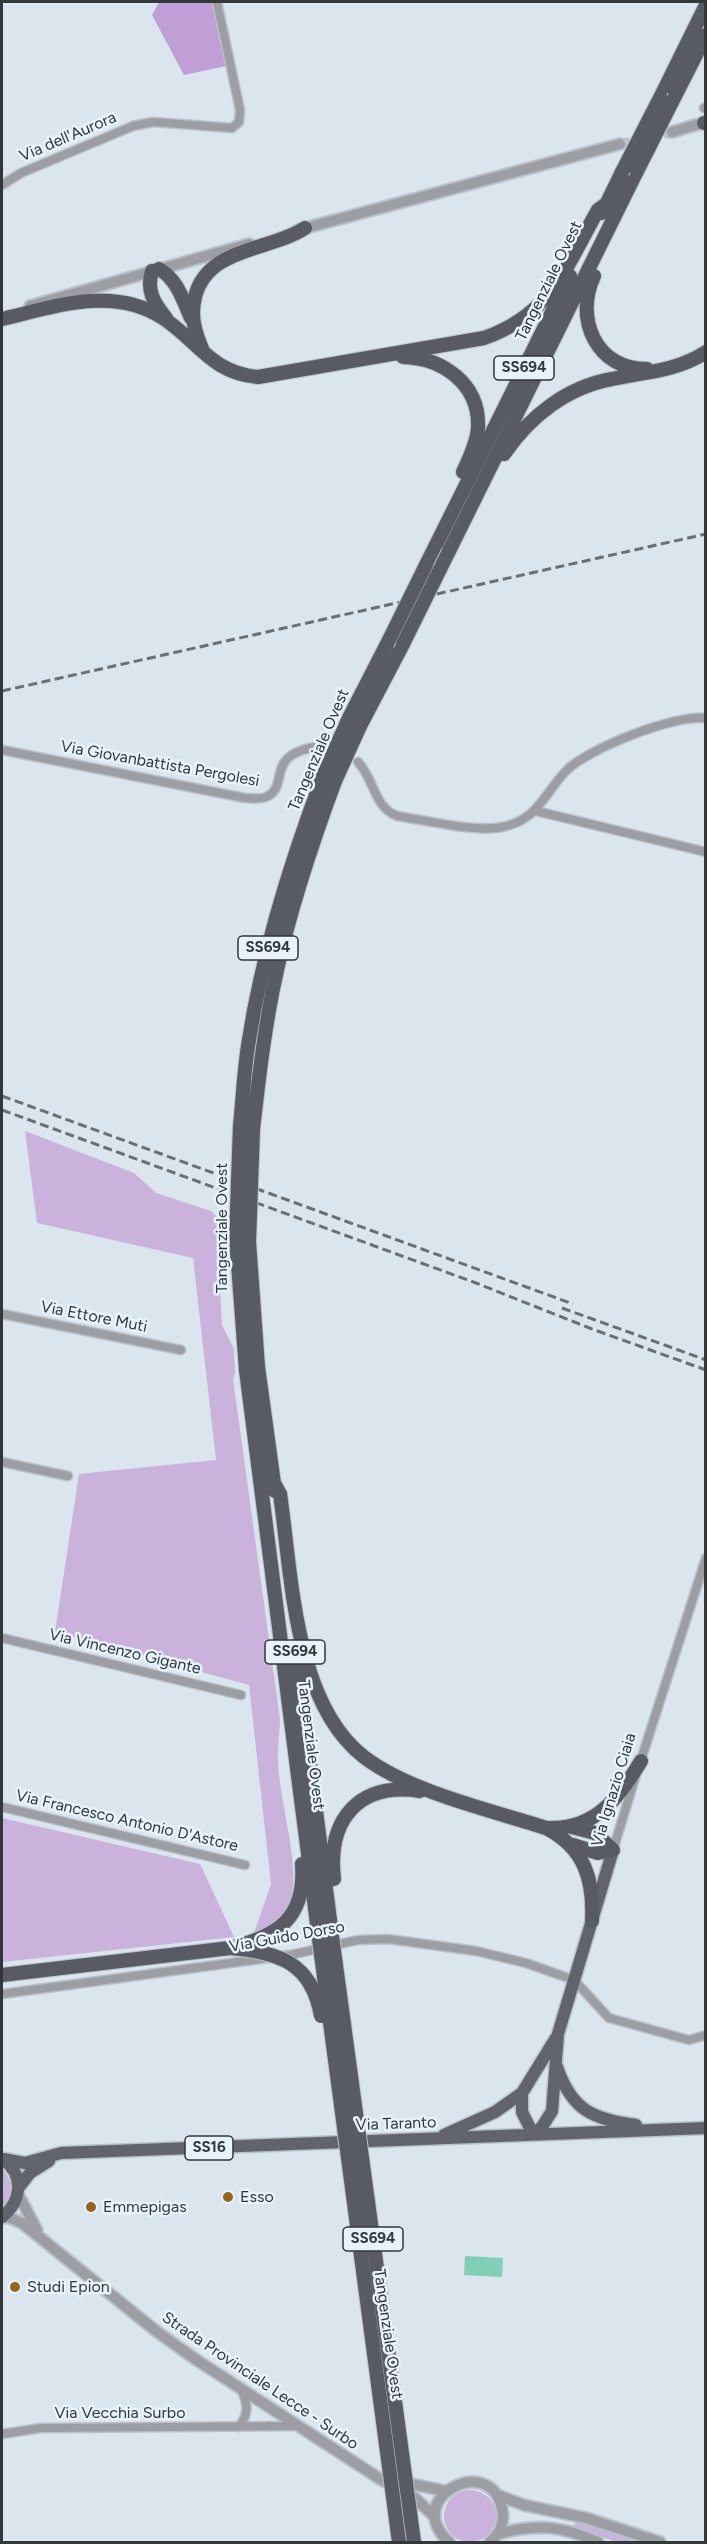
<!DOCTYPE html>
<style>
body{margin:0}
#map{position:relative;width:707px;height:2544px;overflow:hidden;background:#dae5ee;font-family:Figtree,sans-serif}
canvas{display:block}
.frame{position:absolute;inset:0;border:3px solid #32373a;pointer-events:none}
</style>
<div id="map">
<canvas width="707" height="2544"></canvas>
<div class="frame"></div>
</div>
<script>
const ctx = document.querySelector('canvas').getContext('2d');
ctx.lineJoin = 'round';
function fillPath(path, color) {
  ctx.fillStyle = color;
  ctx.fill(path, 'evenodd');
}
function trace(path, color, width, dash) {
  ctx.strokeStyle = color;
  ctx.lineWidth = width;
  ctx.lineCap = dash ? 'butt' : 'round';
  ctx.setLineDash(dash || []);
  ctx.stroke(path);
}
function label(font, color, halo, rows, align = 'center') {
  ctx.font = font + ' Figtree,sans-serif';
  ctx.lineWidth = 5;
  ctx.setLineDash([]);
  ctx.textBaseline = 'middle';
  ctx.strokeStyle = halo;
  ctx.fillStyle = color;
  for (const [text, x, y, turn = 0] of rows) {
    ctx.save();
    ctx.translate(x, y);
    ctx.rotate((+turn || 0) * Math.PI / 180);
    ctx.textAlign = isNaN(turn) ? turn : align;
    if (halo) ctx.strokeText(text, 0, 0);
    ctx.fillText(text, 0, 0);
    ctx.restore();
  }
}
fillPath(new Path2D(`
 M25 1131 134 1173 156 1193 211 1211 217 1217 221 1226 219 1274 222 1325 234 1349 235 1373 233 1379 280 1719C280 1732 277 1747 278 1761 279 1798 299 1861 292 1895 287 1915 272 1925 254 1933L271 1884 249 1685 55 1632 79 1474 216 1460 193 1258 37 1223Z
 M2 1818 200 1864 234 1937 2 1962Z
 M2 2169C14 2181 13 2196 2 2209Z
 M444 2516a26 26 0 1 1 52 0a26 26 0 1 1-52 0Z
 M579 2521 637 2542H616L576 2528 574 2525Z`), '#cab2dc');
fillPath(new Path2D(`
 M159 2H217L231 65 184 75 152 15Z`), '#c09fd7');
fillPath(new Path2D(`
 M465 2256 503 2258 502 2277 464 2275Z`), '#81cfb7');
trace(new Path2D(`
 M620 144 672 132`), '#b8c2ca', 10, [10, 5]);
const minor = new Path2D(`
 M704 108 706 107
 M2 185 21 173 133 126 153 122 232 128 239 122 240 110 217 2
 M2 750 245 798C252 798 262 800 268 796 290 784 263 753 322 746
 M358 762C375 780 373 806 397 816 424 820 478 833 502 827 538 820 544 794 566 771 587 749 675 714 706 718
 M536 811 706 852
 M2 1314 181 1350
 M2 1462 68 1476
 M2 1638 241 1695
 M640 1763 706 1558
 M2 1807 245 1865
 M613 1850 636 1775
 M2 1994 290 1955 358 1940 388 1939 476 1951 526 1963 574 1980 609 2018 689 2040 706 2035
 M239 2427C249 2413 248 2406 242 2391
 M2 2434 41 2428 297 2426`);
const tertiary = new Path2D(`
 M672 132 706 122
 M298 230 620 144
 M30 306 249 244
 M18 2194 37 2230
 M2 2218 8 2217 22 2223 156 2331 195 2359 377 2477 415 2498 435 2517
 M401 2482 446 2491
 M497 2495 524 2505 586 2518 660 2542
 M498 2534C537 2523 562 2526 598 2542
 M449 2542C400 2497 492 2452 502 2509 505 2522 500 2534 490 2542`);
const primary = new Path2D(`
 M557 2067C572 2111 593 2119 636 2125
 M522 2093V2112L533 2134
 M533 2134 542 2127 552 2111 558 2034 613 1850
 M444 2135 495 2112 522 2093 556 2038
 M3 2159 25 2163 61 2153 706 2128
 M19 2187 30 2173 49 2161
 M2 2217C21 2202 25 2176 4 2160`);
const trunk = new Path2D(`
 M675 96 706 35
 M660 98 706 5
 M704 123H706
 M602 213 622 172
 M159 269C177 279 183 300 191 318
 M152 271C146 291 154 303 166 318
 M594 276C574 318 596 370 647 369
 M2 319C54 307 113 285 163 318 198 341 211 373 258 377L484 338C552 314 565 268 598 210L606 204
 M203 351C195 333 190 316 195 297 207 247 270 251 305 228
 M403 357C443 358 480 384 478 428 477 443 469 459 463 472
 M504 454C530 416 567 387 612 379 645 372 677 371 706 352
 M449 551 637 171
 M426 565 570 276
 M348 720 387 644
 M360 726 403 644
 M240 1126C243 1098 244 1068 249 1040 263 949 291 861 323 776
 M253 1129C259 1076 265 1023 277 970 291 905 312 843 335 781
 M258 1367 275 1491
 M246 1370 319 1939
 M274 1483 280 1494C292 1576 294 1703 364 1757 410 1792 491 1810 546 1828 585 1848 594 1880 592 1921
 M295 1647 332 1936
 M572 1827 595 1833 613 1850 598 1853 573 1845
 M548 1828C595 1830 619 1798 641 1761
 M334 1879C327 1819 359 1782 420 1791
 M2 1975 230 1948C277 1936 306 1919 302 1864`);
trace(minor, '#b8c2ca', 11);
trace(tertiary, '#b8c2ca', 14);
trace(primary, '#b8c2ca', 15);
trace(trunk, '#b8c2ca', 16);
trace(minor, '#9c9ea3', 8);
trace(tertiary, '#9c9ea3', 10);
trace(primary, '#62646d', 12);
trace(trunk, '#585a64', 14);
trace(new Path2D(`
 M2 691 706 534
 M2 1096 573 1304
 M2 1110 476 1283 592 1329 706 1370
 M562 1308 706 1360`), '#697075', 3, [9, 4.5]);
const trunkBridge = new Path2D(`
 M637 171 675 96
 M622 172 660 98
 M387 644 426 565
 M403 644 449 551
 M323 776 348 720
 M335 781 360 726
 M240 1126 236 1237 246 1370
 M253 1129 249 1242 258 1367
 M332 1936 414 2542
 M319 1939 399 2542
 M230 1948C279 1952 312 1963 321 2016`);
trace(trunkBridge, '#b8c2ca', 16, []);
trace(trunkBridge, '#585a64', 14);
for (const [x, y, r, color] of [
 [228,2197,6,"#99631b"],
 [91,2207,6,"#99631b"],
 [15,2287,6,"#99631b"]
]) {
  const dot = new Path2D();
  dot.arc(x, y, r, 0, 2 * Math.PI);
  ctx.fillStyle = color;
  ctx.fill(dot);
  trace(dot, '#e7f2fb', 2);
}
for (const [x, y, w] of [
 [524,368,60],
 [268,948,60],
 [295,1652,60],
 [209,2148,48],
 [373,2239,60]
]) {
  const box = new Path2D();
  box.roundRect(x - w / 2, y - 12, w, 24, 4.5);
  ctx.fillStyle = '#e7f2fb';
  ctx.fill(box);
  trace(box, '#32373a', 1.5);
}
label('bold 15px', '#32373a', null, [
 ["SS694",524,368],
 ["SS694",268,948],
 ["SS694",295,1652],
 ["SS16",209,2148],
 ["SS694",373,2239]
]);
label('16px', '#32373a', '#e7f2fb', [
 ["Via dell'Aurora",68,137,-23],
 ["Tangenziale Ovest",549,281,-64],
 ["Tangenziale Ovest",319,750,-67],
 ["Via Giovanbattista Pergolesi",160,764,10],
 ["Tangenziale Ovest",222,1228,-90],
 ["Via Ettore Muti",94,1317,11],
 ["Via Vincenzo Gigante",125,1652,13],
 ["Tangenziale Ovest",311,1745,83],
 ["Via Ignazio Ciaia",614,1790,-73],
 ["Via Francesco Antonio D'Astore",127,1821,13],
 ["Via Guido Dorso",287,1937,-10],
 ["Via Taranto",396,2124,-2],
 ["Tangenziale Ovest",388,2334,82],
 ["Strada Provinciale Lecce - Surbo",260,2381,34],
 ["Via Vecchia Surbo",120,2413]
]);
label('16px', '#32373a', '#e7f2fb', [
 ["Esso",240,2197],
 ["Emmepigas",103,2207],
 ["Studi Epion",27,2287]
], 'left');
</script>
